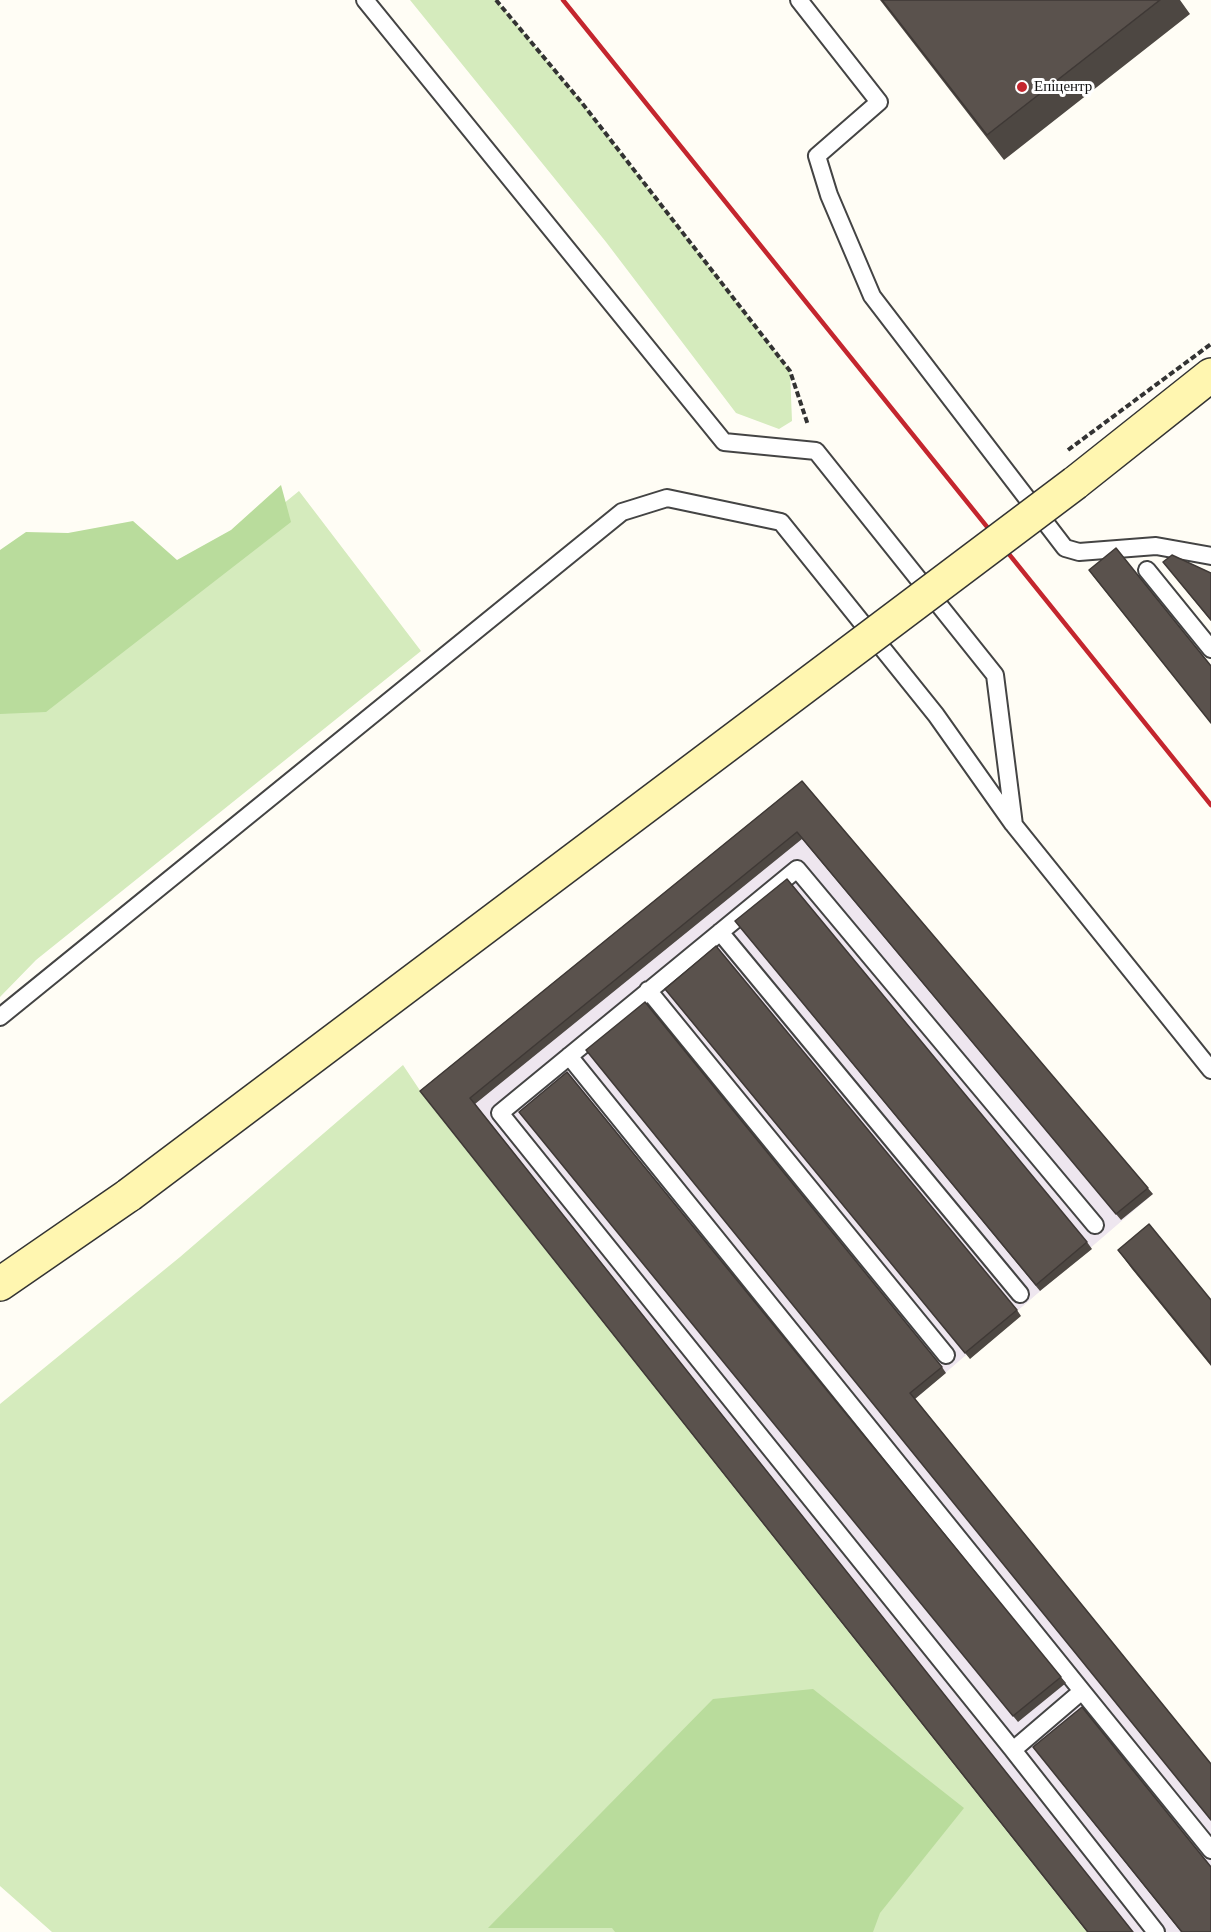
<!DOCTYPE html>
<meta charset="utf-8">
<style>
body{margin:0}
canvas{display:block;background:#fffdf5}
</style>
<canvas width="1211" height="1932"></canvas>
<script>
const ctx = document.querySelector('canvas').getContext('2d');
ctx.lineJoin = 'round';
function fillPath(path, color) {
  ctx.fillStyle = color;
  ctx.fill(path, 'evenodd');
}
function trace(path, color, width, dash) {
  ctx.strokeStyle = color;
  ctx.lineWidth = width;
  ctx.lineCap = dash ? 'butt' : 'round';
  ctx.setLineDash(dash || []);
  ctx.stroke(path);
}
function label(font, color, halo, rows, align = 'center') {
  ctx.font = font + ' "Libre Baskerville",serif';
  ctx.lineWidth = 6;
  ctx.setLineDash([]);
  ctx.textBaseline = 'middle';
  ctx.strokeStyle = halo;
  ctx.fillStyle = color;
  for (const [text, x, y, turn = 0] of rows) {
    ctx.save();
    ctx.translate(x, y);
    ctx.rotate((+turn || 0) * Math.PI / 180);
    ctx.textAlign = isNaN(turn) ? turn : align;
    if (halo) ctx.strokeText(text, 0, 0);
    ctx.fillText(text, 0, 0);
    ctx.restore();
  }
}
fillPath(new Path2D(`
 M807 788 1153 1194 915 1399 1211 1765V1932H1087L425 1098Z`), '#eee6ef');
fillPath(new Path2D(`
 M410 0H496L582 103 790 371 792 421 779 429 736 413 606 242Z
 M299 491 421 651 36 960 0 997V702L38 703Z
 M403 1065 425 1098 1087 1932H52L0 1886V1404L180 1257Z`), '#d5ebbd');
fillPath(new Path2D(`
 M281 485 291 522 46 712 0 714V550L26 532 68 533 133 521 177 560 231 530Z
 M813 1689 964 1808 880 1913 873 1932H615L612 1928H488L713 1699Z`), '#b9dc9c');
const lane = new Path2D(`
 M365 0 724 442 816 451 995 675 1014 825 1211 1070
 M799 0 879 102 817 156 829 195 872 296 1065 548 1079 552 1156 546 1211 556
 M1147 570 1211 649
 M720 932 1020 1294
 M648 990 946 1355
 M0 1017 622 512 667 498 781 522 936 715 1013 824
 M569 1056 1082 1691
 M1013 1750 500 1113 797 869 1095 1225
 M1156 1932 1013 1750 1082 1691 1211 1850`);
const secondary = new Path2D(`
 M1075 483 1211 375
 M0 1284 129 1195`);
trace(lane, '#444', 20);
trace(secondary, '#333', 36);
trace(new Path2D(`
 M496 0 582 103 790 371 808 425`), '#333', 4, [6, 3]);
trace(lane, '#fff', 16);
trace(secondary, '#fff6b0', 33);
trace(new Path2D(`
 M563 0 1211 805`), '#c4262e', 4.5);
const secondaryBridge = new Path2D(`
 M129 1195 1075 483`);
trace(secondaryBridge, '#333', 36, []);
trace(new Path2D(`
 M1068 450 1211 344`), '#333', 4, [6, 3]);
trace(secondaryBridge, '#fff6b0', 33);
fillPath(new Path2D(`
 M880 0H1180L1190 14 1004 160Z
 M1163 562 1211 573V621L1168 568Z
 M1089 570 1211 666V723L1094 577Z
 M802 781 1153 1194 1121 1220 802 839 475 1104 1133 1932H1087L420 1091Z
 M735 921 1087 1242 1092 1249 1040 1291Z
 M665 989 1017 1310 1021 1316 970 1359Z
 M586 1050 942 1367 946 1373 915 1399 1211 1764V1820Z
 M519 1112 1061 1677 1066 1683 1018 1722Z
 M1118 1250 1211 1300V1366L1132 1269Z
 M1033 1747 1211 1932H1181Z`), '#4d4742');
const building = new Path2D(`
 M882 0H1160L987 135Z
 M1116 548 1211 666V723L1089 570Z
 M1172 555 1211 573V620L1163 562Z
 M802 781 1148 1188 1116 1214 797 832 470 1098 1133 1932H1088L420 1091Z
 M787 879 1087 1242 1036 1285 735 921Z
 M716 946 1017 1310 965 1353 665 989Z
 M645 1002 942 1367 910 1393 1211 1764V1820L586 1050Z
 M567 1072 1061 1677 1013 1716 519 1112Z
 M1149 1224 1211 1300V1364L1118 1250Z
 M1082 1707 1211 1867V1932H1182L1033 1747Z`);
fillPath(building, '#5a524d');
trace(building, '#3f3936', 1.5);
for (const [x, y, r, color] of [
 [1022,87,6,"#c4262e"]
]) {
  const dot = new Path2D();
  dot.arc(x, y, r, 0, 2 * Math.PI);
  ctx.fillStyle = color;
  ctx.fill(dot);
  trace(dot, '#fff', 2);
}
label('15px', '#111', '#fff', [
 ["Епіцентр",1034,87]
], 'left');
</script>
